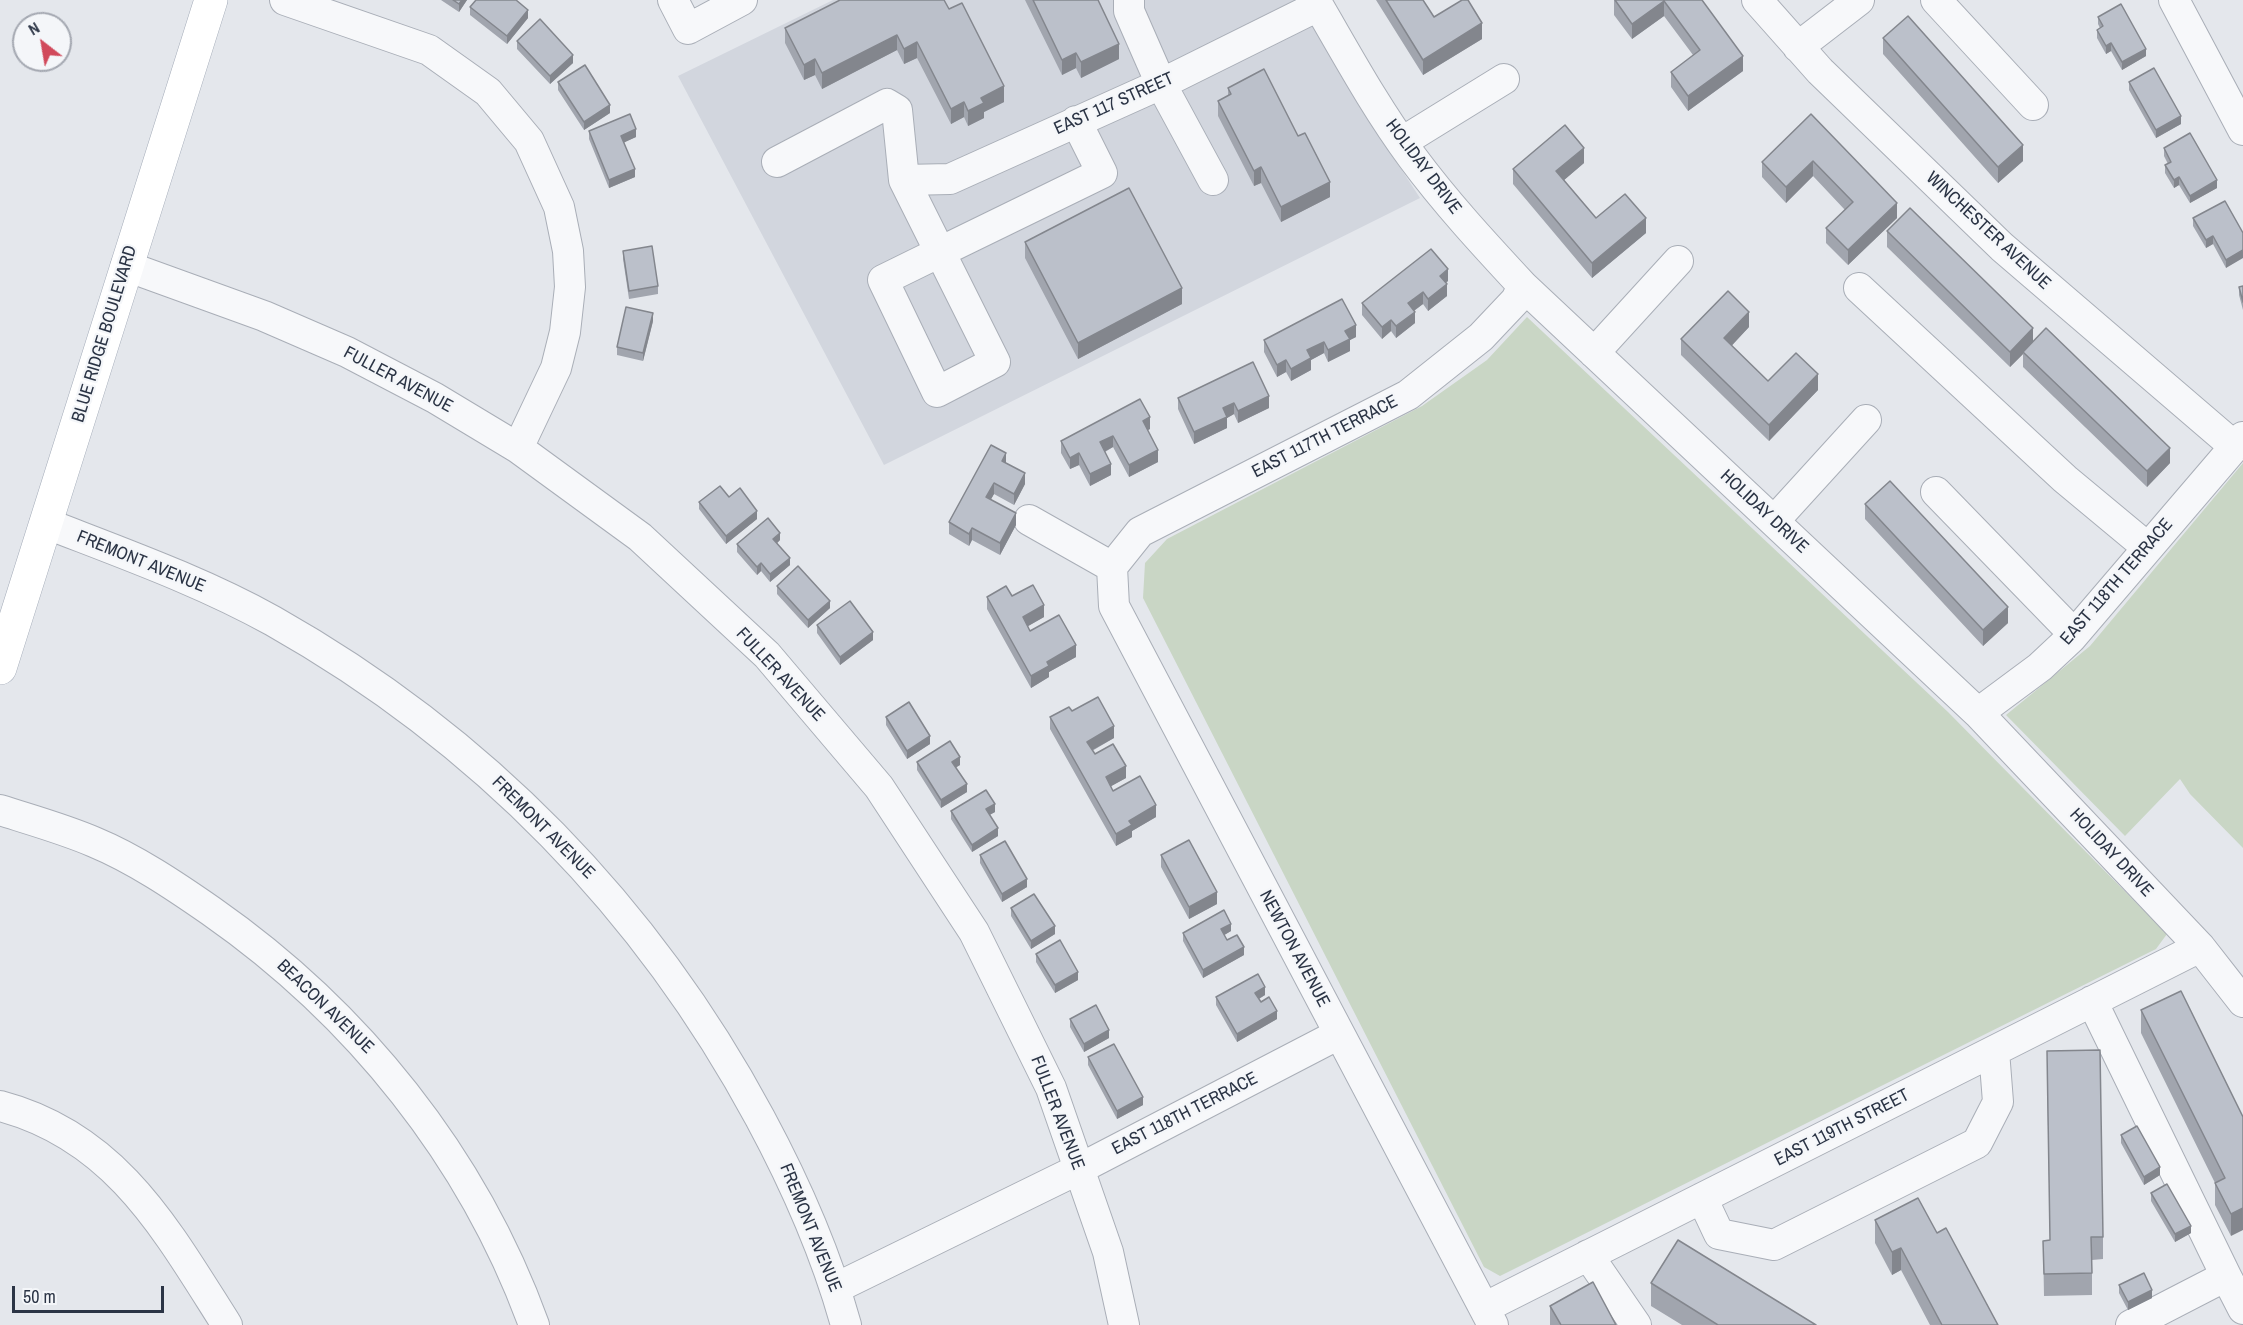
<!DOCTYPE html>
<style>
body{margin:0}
#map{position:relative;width:2243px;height:1325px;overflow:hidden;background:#e4e7ec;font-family:"Archivo Narrow",sans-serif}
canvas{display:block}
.north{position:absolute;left:12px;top:12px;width:60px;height:60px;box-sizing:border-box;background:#f4f6f9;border:2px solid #a4a8b1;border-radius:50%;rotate:329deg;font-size:16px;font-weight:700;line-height:24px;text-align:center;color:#2b3445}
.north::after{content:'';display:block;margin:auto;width:21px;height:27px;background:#d1495b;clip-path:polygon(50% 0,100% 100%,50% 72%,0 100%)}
.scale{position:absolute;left:12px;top:1286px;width:152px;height:27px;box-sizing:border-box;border:3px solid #2b3445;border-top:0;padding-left:8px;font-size:18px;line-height:21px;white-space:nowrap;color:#2b3445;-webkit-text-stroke:4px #f4f6f9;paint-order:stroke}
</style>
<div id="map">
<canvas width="2243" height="1325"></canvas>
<div class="north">N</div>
<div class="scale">50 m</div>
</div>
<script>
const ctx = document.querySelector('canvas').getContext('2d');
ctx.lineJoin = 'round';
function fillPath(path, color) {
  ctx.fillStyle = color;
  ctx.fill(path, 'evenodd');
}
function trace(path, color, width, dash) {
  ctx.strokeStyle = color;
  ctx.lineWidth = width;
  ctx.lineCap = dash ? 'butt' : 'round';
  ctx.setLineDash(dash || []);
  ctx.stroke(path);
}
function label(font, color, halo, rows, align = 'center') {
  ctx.font = font + ' "Archivo Narrow",sans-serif';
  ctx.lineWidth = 4.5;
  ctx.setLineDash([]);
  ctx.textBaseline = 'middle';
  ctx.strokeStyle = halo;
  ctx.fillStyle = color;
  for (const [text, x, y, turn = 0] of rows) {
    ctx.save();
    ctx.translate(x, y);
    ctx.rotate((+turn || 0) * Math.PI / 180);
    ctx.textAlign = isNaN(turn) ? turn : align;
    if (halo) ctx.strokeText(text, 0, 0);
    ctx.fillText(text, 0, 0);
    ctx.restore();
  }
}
fillPath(new Path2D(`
 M833 0H1297L1353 95 1420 198 884 465 678 76Z`), '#d2d6de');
fillPath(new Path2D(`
 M1527 317 1948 712 2167 934 2156 949 1500 1276 1484 1267 1143 598 1145 563 1167 539 1422 406 1487 360Z
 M2243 463V848L2190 794 2180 779 2125 836 2006 715 2090 646Z`), '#c9d6c5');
const minor = new Path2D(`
 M285 0 429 50 488 92 529 141 559 207 568 251 570 287 565 332 556 368 518 448
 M673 0 688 29 742 0
 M1129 0V11L1161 84 1213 180
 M1315 0C1346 53 1375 107 1412 157 1446 203 1484 244 1523 286L1978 713 2200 947 2243 1002
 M1757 0 1820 71 2002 247 2234 446
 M1936 0 2033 105
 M2174 0 2243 130
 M1798 47 1859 0
 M1402 142 1504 79
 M777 162 887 104 897 110 904 180 940 252 1102 173 1076 121
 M904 180 950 179 1161 84 1318 6
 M940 252 995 362 937 392 883 280Z
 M126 266 264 316 347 352 435 398 518 448 640 537 767 655 879 787 974 932 1051 1088 1108 1252 1124 1325
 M1859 288 2065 479 2148 548
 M1594 353 1678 261
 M1936 492 2074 634
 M1029 520 1112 567
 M1774 521 1866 420
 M45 523C122 553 201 581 273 621 482 739 647 908 760 1118 795 1183 826 1253 846 1325
 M1112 567 1114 606 1493 1325
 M1112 567 1140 532 1408 395 1481 337 1516 300 1523 286
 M1978 713 2040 667 2071 638 2243 437
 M0 810C31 820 64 829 94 842 135 859 175 886 211 911 357 1013 473 1157 534 1325
 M2092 1001 2226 1276
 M0 1106C117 1137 167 1231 227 1325
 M1702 1198 1719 1234 1774 1245 1977 1143 1998 1102 1994 1051
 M1588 1255 1636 1325
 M836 1288 1079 1169 1339 1034
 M1484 1308 2200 947
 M2131 1325 2226 1276 2243 1309`);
const major = new Path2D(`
 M0 668 211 0`);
trace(minor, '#a9aeb7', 32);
trace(major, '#a3abb8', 34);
trace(minor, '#f7f8fa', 30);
trace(major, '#fff', 33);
fillPath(new Path2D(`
 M441 0H467L459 12Z
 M1025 0H1098L1119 59 1081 78 1076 68 1062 75Z
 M1376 0H1423L1434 17 1482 39 1423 75Z
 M1614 0H1702L1743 71 1688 111 1671 87V72L1693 55 1664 16 1632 39 1614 15Z
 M470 7 528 18 507 44 470 15Z
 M949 9 1004 102 984 112V118L968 126 964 117 951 124 917 58 904 64 897 50 822 89 815 75 804 80 785 43V28Z
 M2098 17 2146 56 2122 70 2111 51 2106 54 2097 38V30L2100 28 2098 24Z
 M1883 38 2023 161 1998 183 1883 54Z
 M517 41 573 63 550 84 517 49Z
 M558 82 610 113 584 130 558 90Z
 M2129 82 2181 124 2156 138 2129 90Z
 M1228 88 1298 136 1330 197 1281 222 1261 183 1254 186 1218 116V101L1228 96Z
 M1811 114 1897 218 1848 265 1826 243V228L1845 210 1813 176 1786 203 1762 177V162Z
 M589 131 636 137 624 142 635 177 609 188 589 139Z
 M2164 148 2217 188 2190 203 2179 185 2174 188 2165 173V165L2168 164 2164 156Z
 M1584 163 1564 180 1596 218 1646 233 1592 278 1513 184V169Z
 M2193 218 2243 233 2226 268 2213 244 2206 248 2193 226Z
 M1887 231 2033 341 2170 463 2147 487 2023 367V354L2010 367 1887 247Z
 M1025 242 1182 304 1078 359 1025 258Z
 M623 251 658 286V294L629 299 623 259Z
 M1448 281 1446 283 1447 296 1428 311 1423 304 1414 311 1415 323 1396 338 1391 331 1382 339 1362 315V303Z
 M2243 286V310L2239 295V287Z
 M653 321 643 361 617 355V347Z
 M1749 327 1731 346 1768 381 1818 390 1769 441 1681 355V339Z
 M1356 337 1350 340V351L1328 362 1324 353 1311 360V370L1291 381 1286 372 1277 377 1264 352V340Z
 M1178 398 1269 408 1238 423 1234 414 1227 418V428L1194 444 1178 409Z
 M1150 429 1147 430 1158 462 1129 477 1113 447 1105 452 1111 475 1090 486 1079 465 1070 469 1061 453V441Z
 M1006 463 1025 484 1014 505 994 494 991 499 1016 525 1000 555 972 540 969 546 949 534V522Z
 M729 497 757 519 726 544 699 509V502Z
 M1865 504 2008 623 1983 646 1865 519Z
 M780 540 777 543 790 565 770 582 761 571 757 575 737 552V544Z
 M777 586 830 608 808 628 777 594Z
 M1012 596 1044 617 1028 626 1030 631 1076 657 1049 672V677L1031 688 987 609V597Z
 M817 625 873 640 840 665 817 633Z
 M1072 711 1114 738 1092 751 1095 754 1126 778 1111 786 1113 791 1156 817 1132 831V837L1116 846 1050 729V717Z
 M886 717 930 744 907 759 886 725Z
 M917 762 960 765 956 767 967 792 941 808 917 770Z
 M951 811 995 812 989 815 998 836 972 852 951 819Z
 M980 855 1027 887 1002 902 980 863Z
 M1161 855 1217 904 1189 919 1161 867Z
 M1011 908 1055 934 1031 949 1011 916Z
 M1231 931 1224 935 1227 940 1244 955 1203 978 1183 941V933Z
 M1036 954 1078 980 1055 993 1036 962Z
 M1265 995 1259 999 1261 1002 1277 1019 1237 1042 1216 1005V997Z
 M2141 1010 2243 1117 2231 1236 2215 1205V1183L2141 1033Z
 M1070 1019 1109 1038 1084 1052 1070 1027Z
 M1088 1057 1143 1105 1117 1119 1088 1065Z
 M2047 1074 2103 1237V1259L2092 1260V1295L2044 1296 2043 1241 2050 1240Z
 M2121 1135 2160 1175 2144 1185 2121 1143Z
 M2151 1193 2191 1233 2175 1242 2151 1201Z
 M1875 1220 1937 1233 1998 1325H1930L1901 1270 1892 1275 1875 1243Z
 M1651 1283 1816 1325H1682L1651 1306Z
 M2119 1285 2152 1298 2128 1310 2119 1293Z
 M1550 1306 1616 1325H1550Z`), '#a1a5ae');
fillPath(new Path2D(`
 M462 0H467L459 12V4Z
 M1664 1V16L1632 39V24Z
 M528 10V18L507 44V36Z
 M1482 23V39L1423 75V60Z
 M897 35V50L822 89V73Z
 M917 42V58L904 64V49Z
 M2111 43V51L2106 54V46Z
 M1119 44V59L1081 78V62Z
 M2146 49V56L2122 70V62Z
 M1076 53V68L1062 75V60Z
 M573 55V63L550 84V76Z
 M1743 56V71L1688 111V96Z
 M815 59V75L804 80V65Z
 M1004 86V102L984 112V118L968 126V111L981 98Z
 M964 102V117L951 124V109Z
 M610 105V113L584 130V122Z
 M2181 116V124L2156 138V130Z
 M636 129V137L621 144V136Z
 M2023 145V161L1998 183V167Z
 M1584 148V163L1556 187V171Z
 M1813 161V176L1786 203V187Z
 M1261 167V183L1254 186V171Z
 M635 169V177L609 188V180Z
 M2179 177V185L2174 188V180Z
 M2217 180V188L2190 203V196Z
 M1330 182V197L1281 222V207Z
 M1897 203V218L1848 265V250Z
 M1646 218V233L1592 278V263Z
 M2213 236V244L2206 248V240Z
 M2243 250V258L2226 268V260Z
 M1448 269V281L1440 287V276Z
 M1447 284V296L1428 311V299Z
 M1182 288V304L1078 359V343Z
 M1423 292V304L1408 315V303Z
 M1415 312V323L1396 338V326Z
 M1749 312V327L1724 354V338Z
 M653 313V321L643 361V353Z
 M1391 320V331L1382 339V327Z
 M1356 325V337L1350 340V351L1328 362V350L1345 331Z
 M2033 328V344L2023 352V354L2010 367V352Z
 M1324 342V353L1311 360V370L1291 381V369L1307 350Z
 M1286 360V372L1277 377V365Z
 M1818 374V390L1769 441V425Z
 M1269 396V408L1238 423V411Z
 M1234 403V414L1227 418V428L1194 444V432L1223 408Z
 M1150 417V429L1143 433V421Z
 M1113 436V447L1100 454V442Z
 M2170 448V463L2147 487V471Z
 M1158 450V462L1129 477V465Z
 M1006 453V465L1002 461Z
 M1079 453V465L1070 469V458Z
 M1111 464V475L1090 486V474Z
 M1025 473V484L1014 505V494Z
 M994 483V494L986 508V497Z
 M757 511V519L726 544V536Z
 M1016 513V525L1000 555V543Z
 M972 528V540L969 546V534Z
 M780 533V540L773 547V539Z
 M790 558V565L770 582V574Z
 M761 563V571L757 575V567Z
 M830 601V608L808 628V620Z
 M1044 605V617L1023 629V617Z
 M2008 607V623L1983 646V630Z
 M873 632V640L840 665V657Z
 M1076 645V657L1049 672V677L1031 688V676L1047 662Z
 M1114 726V738L1087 753V742Z
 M930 736V744L907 759V751Z
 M960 757V765L952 770V762Z
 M1126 766V778L1106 789V777Z
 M967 784V792L941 808V800Z
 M995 804V812L986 817V809Z
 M1156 805V817L1132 831V837L1116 846V834L1129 821Z
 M998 828V836L972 852V845Z
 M1027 879V887L1002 902V894Z
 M1217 892V904L1189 919V907Z
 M1231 924V931L1221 937V929Z
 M1055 926V934L1031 949V941Z
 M1244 947V955L1203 978V970Z
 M1078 972V980L1055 993V985Z
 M1265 987V995L1255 1001V993Z
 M1277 1011V1019L1237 1042V1034Z
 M1109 1030V1038L1084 1052V1044Z
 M1143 1097V1105L1117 1119V1111Z
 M2160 1167V1175L2144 1185V1177Z
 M2243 1208V1230L2231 1236V1214Z
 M2191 1226V1233L2175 1242V1234Z
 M1901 1248V1270L1892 1275V1252Z
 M2152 1290V1298L2128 1310V1302Z`), '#83868d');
const building = new Path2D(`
 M453 0H462L459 4Z
 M476 0H516L528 10 507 36 470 7Z
 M840 0H944L949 9 962 3 1004 86 981 98 984 103 968 111 964 102 951 109 917 42 904 49 897 35 822 73 815 59 804 65 785 28Z
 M1033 0H1098L1119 44 1081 62 1076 53 1062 60Z
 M1386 0H1423L1434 17 1462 0H1468L1482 23 1423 60Z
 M1615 0H1702L1743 56 1688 96 1671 72 1700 50 1664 1 1632 24Z
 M2121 4 2146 49 2122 62 2111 43 2106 46 2097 30 2103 26 2098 17Z
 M1908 16 2023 145 1998 167 1883 38Z
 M540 19 573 55 550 76 517 41Z
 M585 65 610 105 584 122 558 82Z
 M2154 68 2181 116 2156 130 2129 82Z
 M1264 69 1298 136 1305 133 1330 182 1281 207 1261 167 1254 171 1218 101 1231 94 1228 88Z
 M630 114 636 129 621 136 635 169 609 180 589 131Z
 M1811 114 1897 203 1848 250 1826 228 1853 202 1813 161 1786 187 1762 162Z
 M1565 125 1584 148 1556 171 1596 218 1625 194 1646 218 1592 263 1513 169Z
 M2190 133 2217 180 2190 196 2179 177 2174 180 2165 165 2171 162 2164 148Z
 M1129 188 1182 288 1078 343 1025 242Z
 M2225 201 2243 233V250L2226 260 2213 236 2206 240 2193 218Z
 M1910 208 2033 328 2010 352 1887 231Z
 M652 246 658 286 629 291 623 251Z
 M1431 249 1448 269 1440 276 1447 284 1428 299 1423 292 1408 303 1415 312 1396 326 1391 320 1382 327 1362 303Z
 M2243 286V302L2239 287Z
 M1728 291 1749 312 1724 338 1768 381 1796 353 1818 374 1769 425 1681 339Z
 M1342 299 1356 325 1345 331 1350 339 1328 350 1324 342 1307 350 1311 358 1291 369 1286 360 1277 365 1264 340Z
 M626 307 653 313 643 353 617 347Z
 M2046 328 2170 448 2147 471 2023 352Z
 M1253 362 1269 396 1238 411 1234 403 1223 408 1227 417 1194 432 1178 398Z
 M1140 399 1150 417 1143 421 1158 450 1129 465 1113 436 1100 442 1111 464 1090 474 1079 453 1070 458 1061 441Z
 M991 445 1006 453 1002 461 1025 473 1014 494 994 483 986 497 1016 513 1000 543 972 528 969 534 949 522Z
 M1890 481 2008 607 1983 630 1865 504Z
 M720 486 729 497 740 488 757 511 726 536 699 502Z
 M768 518 780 533 773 539 790 558 770 574 761 563 757 567 737 544Z
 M798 566 830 601 808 620 777 586Z
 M1033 585 1044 605 1023 617 1030 631 1059 615 1076 645 1047 662 1049 666 1031 676 987 597 1006 586 1012 596Z
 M850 601 873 632 840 657 817 625Z
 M1098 697 1114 726 1087 742 1095 754 1113 744 1126 766 1106 777 1113 791 1140 776 1156 805 1129 821 1132 825 1116 834 1050 717 1069 707 1072 711Z
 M909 702 930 736 907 751 886 717Z
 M950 741 960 757 952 762 967 784 941 800 917 762Z
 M986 790 995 804 986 809 998 828 972 845 951 811Z
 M1189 840 1217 892 1189 907 1161 855Z
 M1005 841 1027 879 1002 894 980 855Z
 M1034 894 1055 926 1031 941 1011 908Z
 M1224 910 1231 924 1221 929 1227 940 1237 935 1244 947 1203 970 1183 933Z
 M1060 940 1078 972 1055 985 1036 954Z
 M1258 974 1265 987 1255 993 1261 1002 1269 997 1277 1011 1237 1034 1216 997Z
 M2181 991 2243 1117V1208L2231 1214 2215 1183 2225 1178 2141 1010Z
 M1096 1005 1109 1030 1084 1044 1070 1019Z
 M1114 1044 1143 1097 1117 1111 1088 1057Z
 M2100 1050 2103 1237H2091L2092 1273 2044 1274 2043 1241 2050 1240 2047 1051Z
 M2137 1126 2160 1167 2144 1177 2121 1135Z
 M2167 1184 2191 1226 2175 1234 2151 1193Z
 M1918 1198 1937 1233 1946 1228 1998 1325H1942L1901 1248 1892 1252 1875 1220Z
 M1678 1240 1816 1325H1718L1651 1283Z
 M2144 1273 2152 1290 2128 1302 2119 1285Z
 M1593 1282 1616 1325H1561L1550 1306Z`);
fillPath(building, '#bbc0ca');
trace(building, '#83868d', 1.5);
label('18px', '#2b3445', '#f4f6f9', [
 ["EAST 117 STREET",1114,104,-24],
 ["HOLIDAY DRIVE",1423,167,53],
 ["WINCHESTER AVENUE",1988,231,43],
 ["BLUE RIDGE BOULEVARD",105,334,-73],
 ["FULLER AVENUE",398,380,28],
 ["EAST 117TH TERRACE",1325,437,-27],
 ["HOLIDAY DRIVE",1764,512,43],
 ["FREMONT AVENUE",141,562,22],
 ["EAST 118TH TERRACE",2117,582,-49],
 ["FULLER AVENUE",780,675,47],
 ["FREMONT AVENUE",543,828,45],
 ["HOLIDAY DRIVE",2111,853,47],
 ["NEWTON AVENUE",1294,949,62],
 ["BEACON AVENUE",325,1007,44],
 ["FULLER AVENUE",1057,1113,69],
 ["EAST 118TH TERRACE",1185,1114,-27],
 ["EAST 119TH STREET",1842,1128,-27],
 ["FREMONT AVENUE",810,1228,68]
]);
</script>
